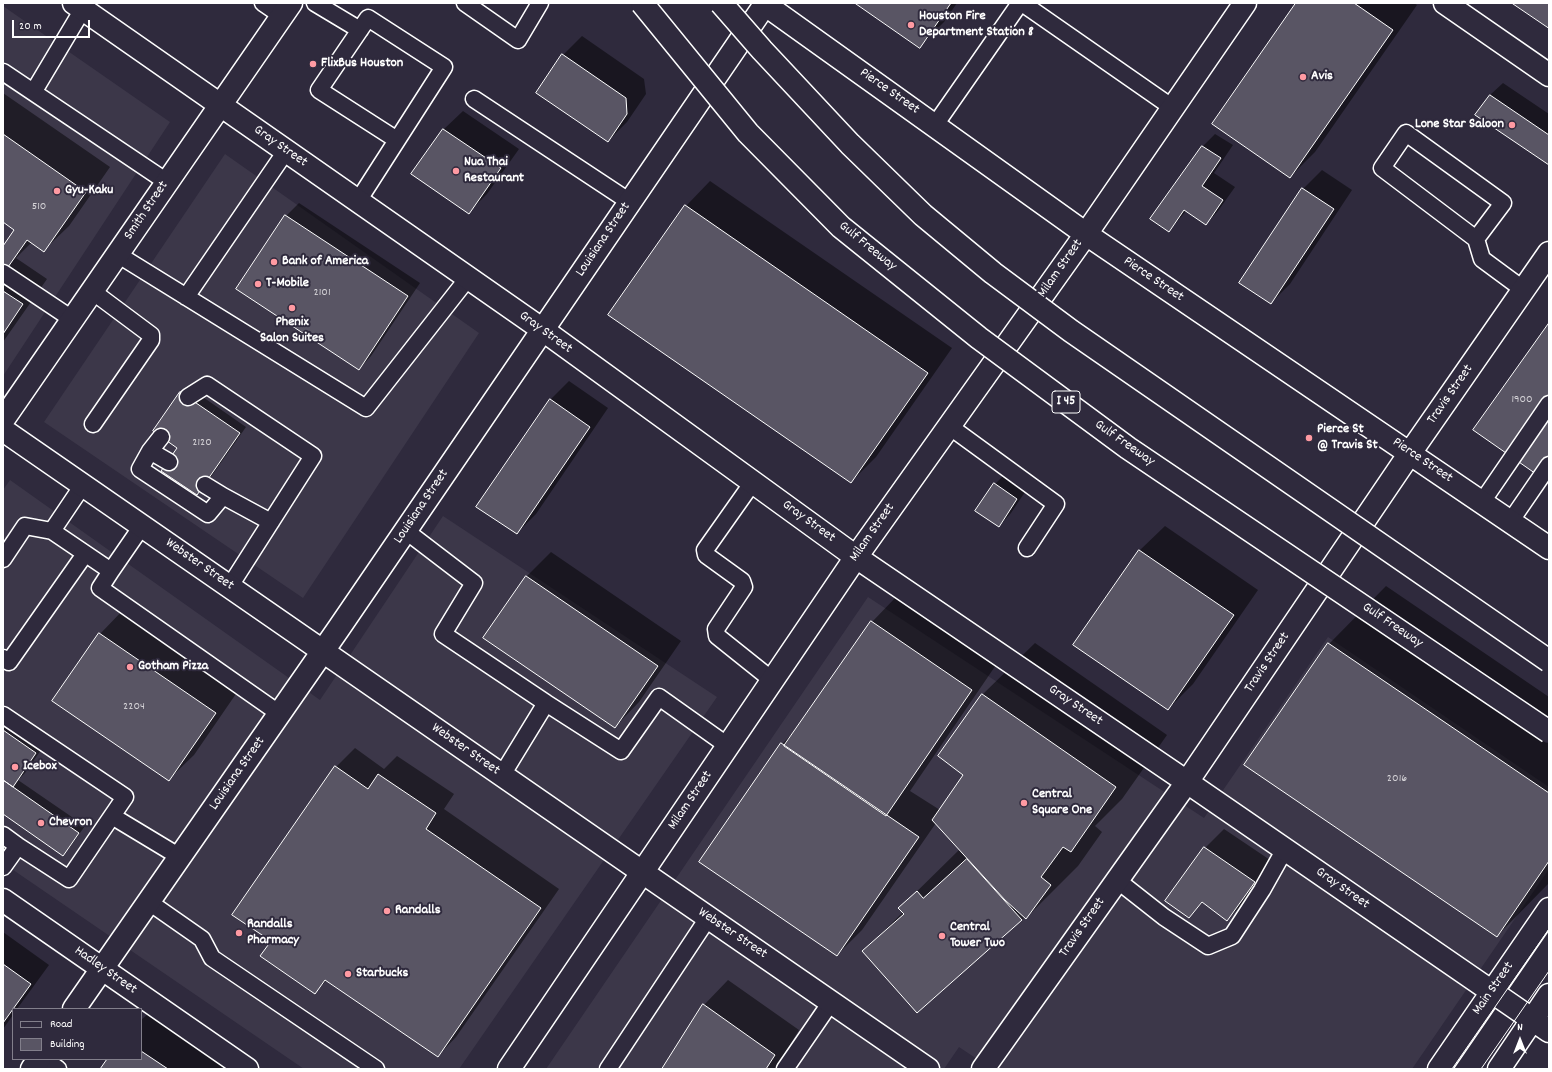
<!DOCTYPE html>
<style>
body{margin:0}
#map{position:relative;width:1552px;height:1072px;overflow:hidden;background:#2f2a3d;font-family:Dekko,sans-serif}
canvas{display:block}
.frame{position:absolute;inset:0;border:4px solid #fff;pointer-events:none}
.legend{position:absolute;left:12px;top:1008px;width:130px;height:52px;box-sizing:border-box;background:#2f2a3d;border:1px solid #827f8b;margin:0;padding:5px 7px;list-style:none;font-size:12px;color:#fff}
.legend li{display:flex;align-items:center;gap:8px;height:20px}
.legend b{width:20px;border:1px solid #827f8b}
.north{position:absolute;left:1500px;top:1020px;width:40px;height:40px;-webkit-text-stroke:3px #2f2a3d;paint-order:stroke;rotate:0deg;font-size:11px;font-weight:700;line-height:16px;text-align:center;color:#fff}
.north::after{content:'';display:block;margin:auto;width:14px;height:18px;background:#fff;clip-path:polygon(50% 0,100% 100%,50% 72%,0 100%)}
.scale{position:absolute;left:12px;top:20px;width:78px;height:18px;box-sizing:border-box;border:2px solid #fff;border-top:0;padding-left:5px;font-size:12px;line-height:14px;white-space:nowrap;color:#fff;-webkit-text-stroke:3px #2f2a3d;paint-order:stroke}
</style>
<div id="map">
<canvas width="1552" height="1072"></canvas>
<div class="frame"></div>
<ul class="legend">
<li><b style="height:5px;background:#2f2a3d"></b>Road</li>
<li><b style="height:11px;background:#595564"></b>Building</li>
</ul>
<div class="north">N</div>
<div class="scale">20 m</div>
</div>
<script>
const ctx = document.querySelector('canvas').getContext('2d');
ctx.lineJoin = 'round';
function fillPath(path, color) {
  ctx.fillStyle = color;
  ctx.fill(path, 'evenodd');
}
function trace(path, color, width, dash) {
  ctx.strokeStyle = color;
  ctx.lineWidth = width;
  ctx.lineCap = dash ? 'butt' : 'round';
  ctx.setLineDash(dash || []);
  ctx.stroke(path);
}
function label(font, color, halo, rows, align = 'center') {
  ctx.font = font + ' Dekko,sans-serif';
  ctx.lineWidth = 4;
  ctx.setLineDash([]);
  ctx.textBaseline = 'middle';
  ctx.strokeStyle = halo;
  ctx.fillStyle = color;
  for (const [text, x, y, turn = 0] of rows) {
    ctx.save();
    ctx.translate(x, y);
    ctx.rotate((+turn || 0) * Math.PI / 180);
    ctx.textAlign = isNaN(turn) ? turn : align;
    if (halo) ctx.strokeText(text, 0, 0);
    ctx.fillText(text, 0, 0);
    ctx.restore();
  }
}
fillPath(new Path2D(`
 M3 6 170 122 3 376Z
 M225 154 479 333 303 598 44 422Z
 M10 480 320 700 443 516 717 697 459 1069H304L3 863V490Z
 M868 597 1204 818 1328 637 1549 787V869L1412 1069H992L959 1047 944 1069H546Z`), '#3c3749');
fillPath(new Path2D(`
 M857 3H957L944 22 920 46Z
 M1297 3H1414L1417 5 1315 152 1290 177Z
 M582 36 644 79 646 94 627 122 608 141 563 55Z
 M1503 83 1549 114V164L1477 115 1490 95Z
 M3 93 110 167 69 226 44 250 32 242 16 258 47 279 3 342V248L16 230 3 221Z
 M463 111 519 149 487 194 468 213 413 174 444 129Z
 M1215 134 1233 145 1214 173 1235 187 1218 211 1206 224 1187 210 1169 231 1152 219 1203 146Z
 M1322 170 1352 190 1290 284 1271 303 1303 189Z
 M710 181 952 348 876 457 851 482 686 206Z
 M299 203 420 283 371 356 359 369 286 216Z
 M569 381 608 408 536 514 517 533 550 400Z
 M187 386 246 427 203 488 197 494 179 448 181 393Z
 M1008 471 1029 486 1011 513 999 526 995 484Z
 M1165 526 1258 590 1193 684 1168 709 1075 644 1140 550Z
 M551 552 681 641 639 702 615 727 484 638 527 576Z
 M1386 586 1549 697V883L1497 936 1329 644Z
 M896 597 996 665 910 791 940 810 964 775 982 695 1035 643 1167 735 1122 799 1095 826 1102 832 1078 866 1026 918 1025 917 917 1011 863 952 903 912 900 908 960 849 936 823 862 930 837 955 782 744 800 726 872 622Z
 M124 609 240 688 194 755 169 779 100 634Z
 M3 719 48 740 25 773 18 780 85 826 69 848 63 854 3 813Z
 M355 748 384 769 397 756 454 794 444 809 559 889 456 1037 438 1056 327 980 314 993 272 941 336 767Z
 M1224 829 1273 862 1246 901 1227 920 1203 902 1189 917 1205 848Z
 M3 932 49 965 17 1009H13V1015L3 1029Z
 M728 980 799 1030 775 1069H663L704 1005Z
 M148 1014 228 1069H102L109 1059H141V1020Z`), '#0007');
const building = new Path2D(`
 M855 3H951L920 48Z
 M1296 3H1354L1393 30 1290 178 1212 124Z
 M1512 3H1549V28Z
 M562 54 626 98 627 114 608 142 536 93Z
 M1490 95 1549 135V165L1475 115Z
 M443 129 501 168 469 214 411 174Z
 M3 134 86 192 44 252 27 240 8 267 3 264V246L14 230 3 222Z
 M1202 146 1221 158 1202 186 1223 200 1206 225 1184 210 1169 232 1150 219Z
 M1302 188 1334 209 1271 304 1239 283Z
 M685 205 928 373 851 483 608 315Z
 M285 215 408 296 359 370 236 289Z
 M3 291 23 304 3 334Z
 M1549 323V483L1473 430Z
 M180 392 240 433 197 495 161 471 177 448 153 431Z
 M550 399 590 427 517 534 476 507Z
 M994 483 1017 499 999 527 975 511Z
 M1139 550 1234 615 1168 710 1073 645Z
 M526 576 658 666 615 728 483 638Z
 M871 621 972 690 886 816 784 746Z
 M99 633 216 713 169 781 52 701Z
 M1328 643 1549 793V861L1497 937 1244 765Z
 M982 694 1116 787 1071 852 1063 847 1041 877 1051 885 1026 919 1005 900 932 820 963 775 938 756Z
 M3 730 36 753 13 787 3 780Z
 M781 743 919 837 837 956 699 862Z
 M335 766 368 789 378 774 436 813 426 829 541 908 438 1057 325 980 315 994 260 956 271 941 232 915Z
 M3 780 79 833 63 856 3 814Z
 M1204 847 1255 882 1227 921 1202 902 1189 918 1165 901Z
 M967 859 1022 920 917 1013 862 951 904 914 898 908 917 891 923 898Z
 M3 964 31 984 3 1023Z
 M703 1004 775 1055 766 1069H662Z
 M141 1051 168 1069H100L107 1059H141Z`);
fillPath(building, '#595564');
trace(building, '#fff', 1);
const lane = new Path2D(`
 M263 3 282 16
 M315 3 360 30
 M465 3 518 40 540 3
 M1022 3 1173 108
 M3 72 167 182
 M34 91 83 9
 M474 99 630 202
 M935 125 1020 3
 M358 201 444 67 368 18 319 90 397 140
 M1476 239 1382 168 1406 133 1503 203 1476 239 1482 259 1524 290
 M117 254 366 408 468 278
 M3 273 72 319
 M92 291 151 335V340L93 424
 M186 297 286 151
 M188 397 207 385 313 456 230 586
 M949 426 1056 504 1027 548
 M161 437 150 451 140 469 208 514 223 496 271 522
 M150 451 169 462
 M753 482 705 550 706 555 742 581 744 587 716 629 717 636 772 680
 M83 485 52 531 111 571 100 588 280 714
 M205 485 223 496
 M1482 502 1549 404
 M1510 522 1549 465
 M406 531 474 583 443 634 546 703 502 775
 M3 559 25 526 52 531
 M111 571 142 526
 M3 658 9 662 85 554
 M546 703 621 751 659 697 728 746
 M3 715 125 797 112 816 180 857
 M3 835 18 846 3 867
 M18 846 69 879 112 816
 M1117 880 1164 917 1208 946 1232 936 1262 890 1285 849
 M149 902 202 939 212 958 376 1069
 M44 1059 58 1069
 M608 1069 708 918
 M785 1069 831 1002`);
const street = new Path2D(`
 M3 900 247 1069`);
const secondary = new Path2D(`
 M74 3 543 330 856 557 1187 782 1549 1031
 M763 3 1086 234 1549 548
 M1445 3 1549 75
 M3 420 291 3
 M3 430C312 643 619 857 928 1069
 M74 1009 339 628 766 3
 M32 1069 39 1059
 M509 1069 856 557 1086 234 1245 3
 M983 1069 1187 782 1410 453 1549 253
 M1439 1069 1549 909
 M1499 1069 1549 995`);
trace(lane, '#fff', 19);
trace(street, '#fff', 25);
trace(secondary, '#fff', 25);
trace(lane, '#2f2a3d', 16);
trace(street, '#2f2a3d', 22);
trace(secondary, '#2f2a3d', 22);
trace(new Path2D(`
 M1452 1069 1549 929
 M1481 1069 1549 971`), '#fff', 1);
const highwayBridge = new Path2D(`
 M642 3 748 133 841 227 979 338 1128 448 1549 732
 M721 3 762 50 850 144 923 215 993 273 1071 331 1549 661`);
trace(highwayBridge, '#fff', 25, []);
trace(highwayBridge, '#2f2a3d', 22);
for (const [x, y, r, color] of [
 [911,25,4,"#ff9aa2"],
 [313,64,4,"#ff9aa2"],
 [1303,77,4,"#ff9aa2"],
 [1512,125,4,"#ff9aa2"],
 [456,171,4,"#ff9aa2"],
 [57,191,4,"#ff9aa2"],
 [274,262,4,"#ff9aa2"],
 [258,284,4,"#ff9aa2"],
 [292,308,4,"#ff9aa2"],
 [1309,438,4,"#ff9aa2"],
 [130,667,4,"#ff9aa2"],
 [15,767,4,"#ff9aa2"],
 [1024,803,4,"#ff9aa2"],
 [41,823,4,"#ff9aa2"],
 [387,911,4,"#ff9aa2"],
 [239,933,4,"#ff9aa2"],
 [942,936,4,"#ff9aa2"],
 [348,974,4,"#ff9aa2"]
]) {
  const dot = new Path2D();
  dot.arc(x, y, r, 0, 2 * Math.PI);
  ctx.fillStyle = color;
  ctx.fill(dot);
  trace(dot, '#2f2a3d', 1.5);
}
label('12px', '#d6d4d8', null, [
 ["510",39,207],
 ["2101",322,293],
 ["1900",1522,400],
 ["2120",202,443],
 ["2204",134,707],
 ["2016",1397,779]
]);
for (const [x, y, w] of [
 [1066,402,28]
]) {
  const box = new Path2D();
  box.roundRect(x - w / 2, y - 11, w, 22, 3);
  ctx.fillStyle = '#2f2a3d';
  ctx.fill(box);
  trace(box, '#fff', 1);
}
label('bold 13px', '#fff', null, [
 ["I 45",1066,402]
]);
label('bold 14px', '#fff', '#2f2a3d', [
 ["Houston Fire",919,17],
 ["Department Station 8",919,33],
 ["FlixBus Houston",321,64],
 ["Avis",1311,77],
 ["Lone Star Saloon",1504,125,"right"],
 ["Nua Thai",464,163],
 ["Restaurant",464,179],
 ["Gyu-Kaku",65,191],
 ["Bank of America",282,262],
 ["T-Mobile",266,284],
 ["Phenix",292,323,"center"],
 ["Salon Suites",292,339,"center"],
 ["Pierce St",1317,430],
 ["@ Travis St",1317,446],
 ["Gotham Pizza",138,667],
 ["Icebox",23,767],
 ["Central",1032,795],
 ["Square One",1032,811],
 ["Chevron",49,823],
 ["Randalls",395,911],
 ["Randalls",247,925],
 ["Pharmacy",247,941],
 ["Central",950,928],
 ["Tower Two",950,944],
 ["Starbucks",356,974]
], 'left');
label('14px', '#fff', '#2f2a3d', [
 ["Pierce Street",889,92,35],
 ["Gray Street",280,147,35],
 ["Smith Street",147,211,-56],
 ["Louisiana Street",604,240,-56],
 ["Gulf Freeway",867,247,39],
 ["Milam Street",1061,269,-55],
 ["Pierce Street",1153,280,34],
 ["Gray Street",545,333,36],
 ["Travis Street",1451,395,-55],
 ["Gulf Freeway",1124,444,35],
 ["Pierce Street",1422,461,34],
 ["Louisiana Street",422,507,-56],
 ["Gray Street",808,522,36],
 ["Milam Street",873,533,-55],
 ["Webster Street",199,565,35],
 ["Gulf Freeway",1392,626,34],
 ["Travis Street",1268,663,-56],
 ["Gray Street",1075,706,34],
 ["Webster Street",465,750,35],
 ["Louisiana Street",238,774,-55],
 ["Milam Street",691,801,-56],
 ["Gray Street",1342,889,35],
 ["Travis Street",1083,928,-55],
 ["Webster Street",732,934,34],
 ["Hadley Street",105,971,35],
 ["Main Street",1494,989,-55]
]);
</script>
